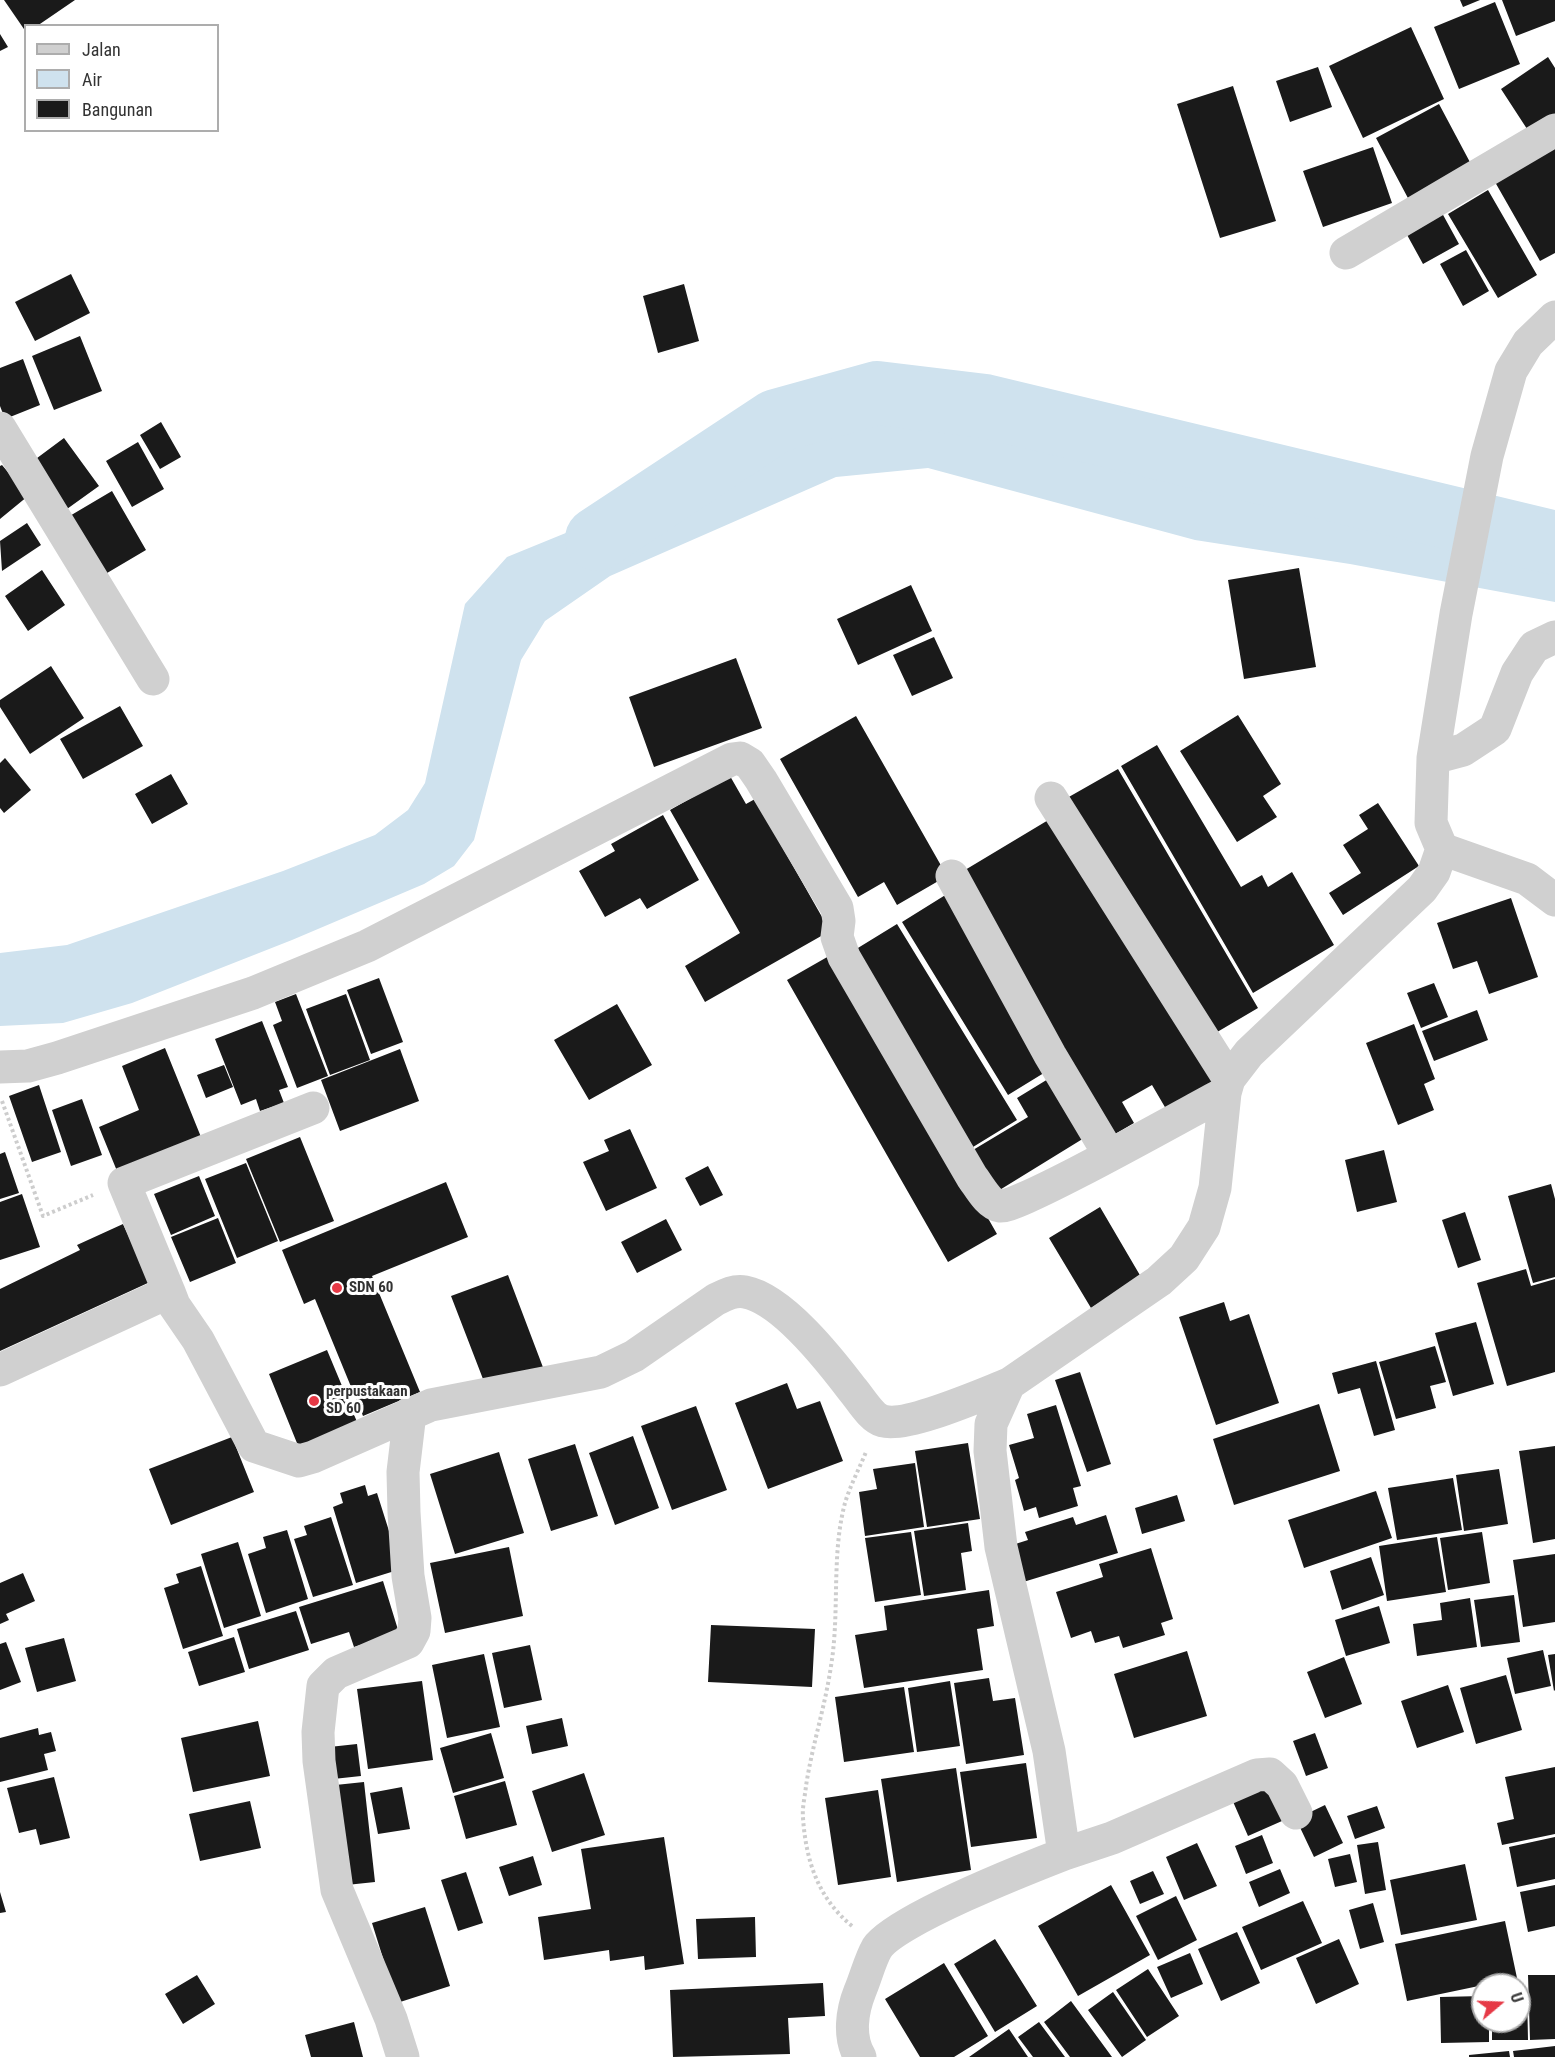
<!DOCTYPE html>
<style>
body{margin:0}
#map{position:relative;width:1555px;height:2057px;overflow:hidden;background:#fff;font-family:"Roboto Condensed",sans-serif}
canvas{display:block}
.legend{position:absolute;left:24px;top:24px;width:195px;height:108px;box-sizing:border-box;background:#fff;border:2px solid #adadad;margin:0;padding:8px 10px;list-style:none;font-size:18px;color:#333}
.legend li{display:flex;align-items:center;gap:12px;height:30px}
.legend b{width:30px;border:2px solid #adadad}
.north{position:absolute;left:1471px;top:1973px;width:60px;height:60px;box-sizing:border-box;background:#fff;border:2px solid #adadad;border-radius:50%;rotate:71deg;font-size:16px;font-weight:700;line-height:24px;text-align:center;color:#333}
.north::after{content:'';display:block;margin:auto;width:21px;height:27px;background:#e63946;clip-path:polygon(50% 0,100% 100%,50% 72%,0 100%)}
</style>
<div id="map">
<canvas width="1555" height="2057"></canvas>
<ul class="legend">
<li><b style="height:8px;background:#d0d0d0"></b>Jalan</li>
<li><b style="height:16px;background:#cfe2ee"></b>Air</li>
<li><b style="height:16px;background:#1a1a1a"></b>Bangunan</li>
</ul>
<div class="north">U</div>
</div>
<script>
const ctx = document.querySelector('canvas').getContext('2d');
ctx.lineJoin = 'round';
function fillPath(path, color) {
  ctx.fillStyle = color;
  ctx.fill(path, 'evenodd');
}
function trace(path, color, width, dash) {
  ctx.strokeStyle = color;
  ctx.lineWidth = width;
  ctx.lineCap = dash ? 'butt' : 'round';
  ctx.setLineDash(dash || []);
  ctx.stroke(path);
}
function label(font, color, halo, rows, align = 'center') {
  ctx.font = font + ' "Roboto Condensed",sans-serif';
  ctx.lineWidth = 6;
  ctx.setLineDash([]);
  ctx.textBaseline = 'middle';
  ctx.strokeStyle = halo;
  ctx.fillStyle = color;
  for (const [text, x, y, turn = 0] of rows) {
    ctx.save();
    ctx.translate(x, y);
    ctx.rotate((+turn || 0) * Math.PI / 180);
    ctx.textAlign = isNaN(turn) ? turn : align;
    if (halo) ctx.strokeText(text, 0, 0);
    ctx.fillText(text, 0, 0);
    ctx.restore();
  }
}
fillPath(new Path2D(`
 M862 412 892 414 1327 503 1555 539V602L1350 564 1195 540 928 468 836 477 610 576 545 621 521 660 474 840 454 866 424 884 292 940 132 1003 63 1023 0 1026V953L67 945 283 871 375 835 408 810 425 783 465 604 507 557Z`), '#cfe2ee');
trace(new Path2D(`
 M597 539 776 421 877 393 985 406 1555 543`), '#cfe2ee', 64);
fillPath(new Path2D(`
 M4 0H75L37 26H26V32Z
 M1460 0H1480L1463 7Z
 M1502 0H1555V21L1516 36Z
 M1495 2 1520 64 1459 89 1434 27Z
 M1411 27 1444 99 1363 138 1329 66Z
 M0 34 8 47 0 51Z
 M1548 57 1555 68V115L1529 132 1501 89Z
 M1318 67 1332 107 1290 122 1276 81Z
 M1233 86 1276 221 1220 238 1177 104Z
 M1439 104 1472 166 1409 200 1376 138Z
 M1373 147 1392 203 1323 227 1303 171Z
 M1555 148V253L1540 261 1495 182Z
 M1488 190 1537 275 1498 298 1448 214Z
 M1442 213 1459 244 1423 264 1406 233Z
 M1466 250 1489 291 1463 306 1440 264Z
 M71 274 90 313 35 341 15 302Z
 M684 284 699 341 658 353 643 296Z
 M80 336 102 391 54 410 32 356Z
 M23 359 40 405 5 419 0 406V368Z
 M161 422 181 457 160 469 140 435Z
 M64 438 99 486 60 514 25 467Z
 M138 442 164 489 132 507 106 461Z
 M2 465 28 496 0 519V466Z
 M112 491 146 550 102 576 68 517Z
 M27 523 41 545 2 571 0 541Z
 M1299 568 1316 667 1244 679 1228 580Z
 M42 570 65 605 28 631 5 596Z
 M911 585 932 631 858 665 837 619Z
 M934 637 953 678 912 696 893 655Z
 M736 658 762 728 654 767 629 697Z
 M51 666 84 718 30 754 0 707V700Z
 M120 706 143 746 83 779 60 739Z
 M1238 715 1281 784 1263 796 1277 817 1237 842 1180 751Z
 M856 716 947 876 897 905 884 882 858 897 780 759Z
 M1157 745 1241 887 1262 875 1268 887 1292 872 1334 945 1253 993 1121 766Z
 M5 758 31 790 4 813 0 808V763Z
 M1118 769 1258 1008 1207 1038 1067 798Z
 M171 774 188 804 152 824 135 794Z
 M730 776 746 804 755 799 830 931 705 1002 685 966 740 933 670 810Z
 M1378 803 1419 866 1343 915 1329 893 1361 873 1343 845 1368 829 1359 815Z
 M663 815 699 880 647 909 640 898 605 917 579 871 615 851 611 844Z
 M1055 816 1215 1086 1169 1114 1152 1085 1122 1102 1134 1123 1110 1137 955 876Z
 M947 894 1052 1068 1008 1095 902 922Z
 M1511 898 1538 977 1489 994 1477 961 1453 969 1437 923Z
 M897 924 1017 1120 973 1147 853 951Z
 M836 952 997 1234 948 1262 787 980Z
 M379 978 403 1042 371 1054 347 990Z
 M1434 983 1448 1017 1421 1028 1407 993Z
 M296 994 328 1076 297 1088 273 1025 282 1021 275 1002Z
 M346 994 370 1060 330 1075 306 1009Z
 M617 1004 652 1065 589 1100 554 1040Z
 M1477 1010 1488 1040 1434 1061 1422 1031Z
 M262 1021 288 1087 279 1090 284 1103 260 1111 256 1099 241 1105 215 1039Z
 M1414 1024 1435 1079 1424 1084 1434 1110 1398 1125 1366 1043Z
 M165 1048 201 1137 117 1171 99 1127 139 1110 122 1066Z
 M400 1049 419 1101 340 1131 321 1080Z
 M224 1065 233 1087 206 1098 197 1075Z
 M1053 1076 1089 1135 998 1191 973 1150 1028 1117 1017 1098Z
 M39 1085 61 1152 32 1162 9 1096Z
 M82 1099 102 1155 71 1166 52 1110Z
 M630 1129 657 1188 606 1211 583 1162 609 1151 604 1140Z
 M300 1137 334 1221 280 1242 246 1159Z
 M1384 1150 1397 1202 1357 1212 1345 1160Z
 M5 1152 19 1193 0 1199V1154Z
 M246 1163 278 1241 237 1258 205 1179Z
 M708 1166 723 1195 700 1206 685 1178Z
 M199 1176 215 1216 171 1235 154 1194Z
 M446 1182 468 1237 372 1276 420 1392 363 1416 315 1299 304 1304 282 1250Z
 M1551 1184 1555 1199V1277L1533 1283 1508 1196Z
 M22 1194 40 1247 0 1260V1202Z
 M1100 1207 1141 1277 1091 1308 1049 1238Z
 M1465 1212 1481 1260 1458 1268 1442 1220Z
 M218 1218 236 1263 190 1282 171 1237Z
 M666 1219 682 1250 637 1273 621 1242Z
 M123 1224 150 1282 0 1351V1289L80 1250 77 1245Z
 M1526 1269 1531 1286 1555 1279V1372L1507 1386 1477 1283Z
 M508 1275 544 1370 488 1392 451 1296Z
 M1224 1302 1230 1321 1249 1314 1279 1403 1216 1425 1179 1317Z
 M1476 1322 1494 1384 1453 1396 1435 1333Z
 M1435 1346 1446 1382 1430 1386 1436 1408 1396 1419 1379 1362Z
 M327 1350 360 1429 301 1453 269 1374Z
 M1376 1361 1395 1430 1374 1436 1360 1388 1338 1394 1332 1373Z
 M1080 1372 1111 1464 1087 1472 1055 1380Z
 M787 1383 797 1409 820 1401 843 1461 768 1489 735 1403Z
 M1319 1404 1340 1471 1234 1505 1213 1439Z
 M1056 1405 1081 1486 1073 1488 1078 1506 1039 1518 1036 1507 1024 1511 1015 1480 1019 1478 1009 1445 1034 1438 1027 1414Z
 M696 1406 727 1490 672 1510 641 1426Z
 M633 1436 659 1508 615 1525 589 1453Z
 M232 1437 254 1492 171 1525 149 1469Z
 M968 1443 980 1519 927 1527 915 1451Z
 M575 1444 598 1516 551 1531 528 1459Z
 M1555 1446V1539L1533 1543 1519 1451Z
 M499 1452 524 1533 455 1554 430 1474Z
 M915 1463 924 1527 865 1536 859 1492 877 1489 873 1469Z
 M1499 1469 1508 1524 1464 1531 1456 1475Z
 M1453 1478 1462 1530 1397 1540 1388 1488Z
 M365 1485 368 1496 377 1493 401 1569 356 1583 333 1507 343 1503 340 1493Z
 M1376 1491 1392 1538 1304 1568 1288 1520Z
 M1177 1495 1185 1521 1142 1534 1135 1508Z
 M1106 1515 1118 1553 1020 1583 1009 1546 1028 1540 1025 1532 1073 1517 1076 1525Z
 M331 1517 353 1585 313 1597 294 1539 307 1535 304 1526Z
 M968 1523 972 1551 961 1553 966 1590 924 1596 914 1531Z
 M287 1530 308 1599 266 1613 248 1554 266 1548 263 1537Z
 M911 1532 921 1595 875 1602 865 1538Z
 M1482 1532 1490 1583 1448 1590 1440 1538Z
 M1437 1537 1446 1592 1387 1601 1379 1546Z
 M238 1542 261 1616 224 1628 201 1554Z
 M509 1547 523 1616 445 1633 430 1563Z
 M1151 1548 1173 1619 1161 1623 1165 1635 1123 1648 1119 1636 1095 1643 1091 1631 1071 1638 1056 1592 1103 1577 1099 1564Z
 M1555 1554V1622L1523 1627 1513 1560Z
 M1371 1557 1384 1595 1342 1610 1330 1571Z
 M201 1566 223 1636 183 1649 164 1588 179 1583 176 1574Z
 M23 1573 35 1601 6 1614 9 1620 0 1624V1583Z
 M383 1581 399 1633 354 1647 349 1632 311 1644 299 1607Z
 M989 1590 994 1626 977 1629 983 1670 864 1688 855 1635 887 1630 884 1606Z
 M1514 1595 1520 1642 1481 1647 1474 1600Z
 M1470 1598 1477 1647 1417 1656 1413 1624 1442 1620 1440 1603Z
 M1379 1606 1390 1643 1346 1656 1335 1620Z
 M296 1611 309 1650 249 1669 237 1629Z
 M711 1625 815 1629 812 1687 708 1682Z
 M234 1637 245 1672 199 1686 188 1652Z
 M64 1638 76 1681 37 1692 25 1648Z
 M6 1642 21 1682 0 1690V1644Z
 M530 1645 542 1700 504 1708 492 1653Z
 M1543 1650 1551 1686 1515 1694 1507 1658Z
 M1187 1651 1207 1716 1134 1738 1114 1674Z
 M484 1654 500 1727 447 1738 432 1665Z
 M1555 1654V1690L1554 1691 1548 1655Z
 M1344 1657 1362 1704 1325 1718 1307 1672Z
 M1506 1675 1522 1730 1476 1744 1460 1688Z
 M989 1678 993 1701 1015 1698 1024 1755 966 1764 954 1683Z
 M422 1681 433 1760 368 1769 357 1689Z
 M950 1681 960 1746 917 1752 908 1688Z
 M1448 1685 1464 1732 1417 1748 1401 1701Z
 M904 1687 914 1752 844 1762 835 1697Z
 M562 1718 568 1746 532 1754 526 1726Z
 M258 1721 270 1776 193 1792 181 1738Z
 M38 1728 39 1735 51 1732 56 1751 44 1754 48 1770 0 1782V1738Z
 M491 1733 504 1778 453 1793 440 1748Z
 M1315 1733 1328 1768 1306 1776 1293 1741Z
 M357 1744 361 1776 324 1780 320 1748Z
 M1026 1763 1037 1838 971 1847 960 1772Z
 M1555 1767V1834L1502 1845 1497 1823 1514 1819 1505 1777Z
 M956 1768 971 1870 897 1882 881 1779Z
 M584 1773 605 1835 552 1852 532 1791Z
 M54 1777 70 1838 40 1845 36 1829 19 1833 7 1788Z
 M505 1781 517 1825 466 1839 454 1796Z
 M364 1782 375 1882 337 1886 326 1786Z
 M1265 1782 1282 1821 1248 1836 1231 1797Z
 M402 1787 410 1829 378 1834 370 1793Z
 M878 1790 891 1877 838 1885 825 1798Z
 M250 1801 261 1848 200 1861 189 1814Z
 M1325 1805 1343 1843 1314 1857 1296 1819Z
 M1377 1806 1385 1828 1355 1839 1347 1816Z
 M1262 1835 1273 1863 1246 1874 1235 1846Z
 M664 1837 684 1964 645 1970 644 1956 610 1961 609 1950 544 1960 538 1917 591 1909 581 1849Z
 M1555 1837V1879L1517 1887 1509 1847Z
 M1378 1842 1386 1890 1365 1894 1357 1845Z
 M1197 1843 1217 1886 1184 1900 1166 1857Z
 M1350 1854 1357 1882 1335 1887 1328 1859Z
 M533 1856 542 1885 509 1896 499 1867Z
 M1465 1864 1477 1920 1401 1935 1390 1880Z
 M1280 1869 1290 1893 1259 1907 1249 1882Z
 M1153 1871 1164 1894 1140 1904 1130 1881Z
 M466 1872 483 1923 458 1931 441 1880Z
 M1111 1885 1150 1955 1078 1996 1038 1926Z
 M1555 1885V1926L1528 1932 1520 1892Z
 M0 1892 6 1912 0 1913Z
 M1176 1896 1197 1940 1158 1960 1136 1916Z
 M1303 1901 1322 1943 1261 1970 1242 1927Z
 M1373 1903 1384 1942 1360 1949 1349 1910Z
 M425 1907 450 1986 397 2003 372 1923Z
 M755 1917 756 1957 698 1959 696 1919Z
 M1505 1921 1517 1978 1407 2001 1395 1944Z
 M1237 1932 1260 1983 1221 2001 1198 1949Z
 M995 1939 1037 2006 995 2032 954 1964Z
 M1339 1939 1359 1984 1316 2004 1296 1958Z
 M1190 1953 1203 1984 1171 1998 1157 1967Z
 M944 1963 988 2036 954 2057H920L885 1999Z
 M1148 1969 1179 2016 1147 2037 1116 1990Z
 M197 1975 215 2004 183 2024 165 1994Z
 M1528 1975H1555V2039L1530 2040Z
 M823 1983 825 2016 788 2018 790 2054 673 2057 670 1990Z
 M1113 1992 1146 2040 1122 2057 1088 2010Z
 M1519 1992H1527L1528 2040H1492V2021H1519Z
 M1483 1996V2021H1489V2042L1441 2043 1440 1997Z
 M1071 2001 1112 2057H1070L1044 2022Z
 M354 2022 363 2057H311L305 2035Z
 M1039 2022 1065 2057H1033L1018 2037Z
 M1009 2029 1028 2057H969Z
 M1555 2046V2057H1514L1513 2051Z
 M1509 2051 1510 2057H1469V2055Z`), '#1a1a1a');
trace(new Path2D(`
 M2 1101 43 1216 93 1195
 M852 1926C818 1898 806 1861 803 1818 802 1808 805 1796 806 1786 812 1746 825 1707 831 1666 840 1612 831 1555 845 1503 850 1486 859 1469 866 1452`), '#cdcdcd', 4, [3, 3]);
trace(new Path2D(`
 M1346 253 1555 130
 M1555 317 1528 343 1511 371 1487 456 1456 614 1433 758 1431 823 1442 849 1527 879 1555 900
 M0 428 153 679
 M1433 758 1463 750 1495 729 1517 673 1534 647 1555 637
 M1051 798 1229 1079
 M952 876 1050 1055 1109 1154
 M0 1067 28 1066 57 1058 253 993 367 946 732 759 740 758 750 764 761 780 837 908 839 921 837 937 844 957 972 1177C979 1186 988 1204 1000 1206 1016 1210 1196 1108 1225 1093
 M169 1292 124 1183 313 1108
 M0 1370 169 1292 174 1305 198 1340 254 1446 299 1461 313 1457 431 1405 601 1372 634 1356 715 1300C725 1295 734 1290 745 1292 782 1299 830 1360 852 1389 860 1398 871 1418 883 1421 907 1428 983 1394 1009 1384
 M1064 1854 1112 1838 1257 1775 1270 1774 1282 1785 1296 1813
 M403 2057 391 2019 337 1890 319 1761 318 1732 323 1686 336 1673 408 1642 414 1631 415 1618 408 1576 404 1512 403 1472 410 1413
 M860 2057C848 2037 852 2011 860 1991 866 1977 870 1960 877 1948 895 1920 1028 1868 1064 1854L1049 1751 1001 1547 990 1451 991 1424 1009 1384 1159 1281 1184 1258 1204 1227 1215 1188 1225 1093 1229 1079 1249 1053 1422 889 1434 872 1442 849`), '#d0d0d0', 33);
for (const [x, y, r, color] of [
 [337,1288,6,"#e63946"],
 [314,1401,6,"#e63946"]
]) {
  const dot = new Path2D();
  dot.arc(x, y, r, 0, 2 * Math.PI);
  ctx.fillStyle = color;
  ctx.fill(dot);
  trace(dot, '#fff', 2);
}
label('bold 15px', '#333', '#fff', [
 ["SDN 60",349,1288],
 ["perpustakaan",326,1392],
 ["SD 60",326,1409]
], 'left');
</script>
